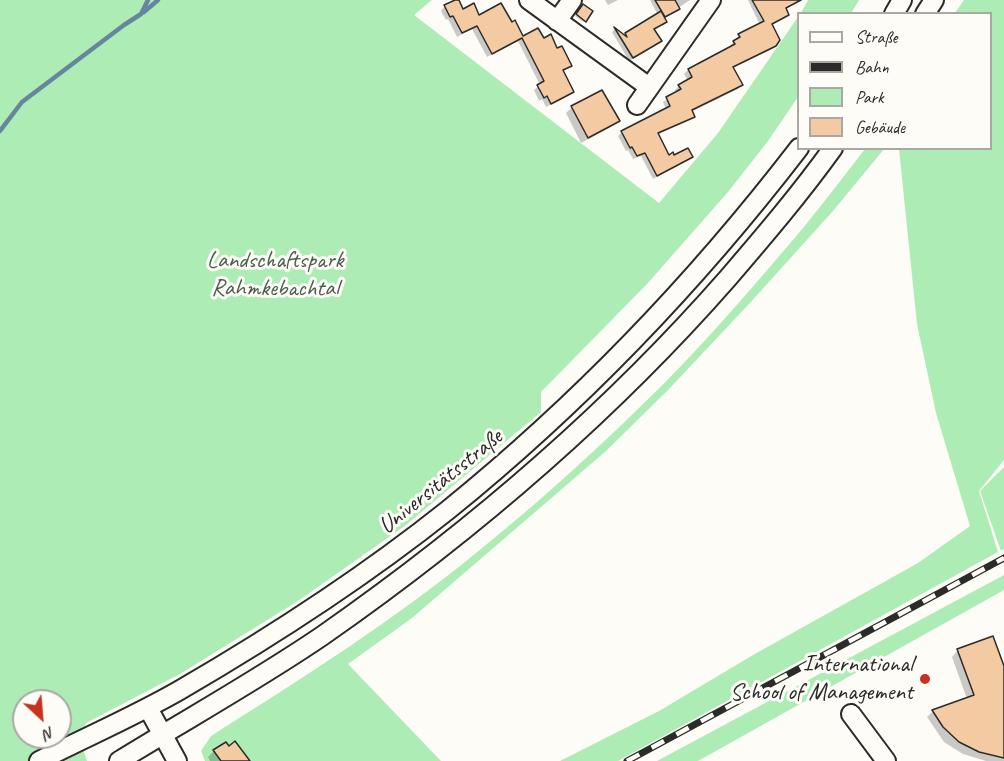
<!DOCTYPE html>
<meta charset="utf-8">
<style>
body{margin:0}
#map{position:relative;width:1004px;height:761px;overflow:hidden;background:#fdfcf7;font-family:Caveat,sans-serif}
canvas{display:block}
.legend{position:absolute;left:797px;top:12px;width:195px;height:138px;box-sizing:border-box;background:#fdfcf7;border:2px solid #a9a8a5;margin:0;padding:8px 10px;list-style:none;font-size:18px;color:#2b2b2b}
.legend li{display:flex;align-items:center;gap:12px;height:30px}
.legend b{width:30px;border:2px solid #a9a8a5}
.north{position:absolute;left:12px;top:689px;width:60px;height:60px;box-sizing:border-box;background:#fdfcf7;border:2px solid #a9a8a5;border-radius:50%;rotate:154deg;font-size:16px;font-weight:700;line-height:24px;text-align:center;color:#2b2b2b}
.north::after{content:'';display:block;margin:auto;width:21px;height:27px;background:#c8321e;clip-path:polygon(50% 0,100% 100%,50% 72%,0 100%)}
</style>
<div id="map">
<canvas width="1004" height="761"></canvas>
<ul class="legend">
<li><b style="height:8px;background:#fdfcf7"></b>Straße</li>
<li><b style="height:8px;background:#2b2b2b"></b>Bahn</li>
<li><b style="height:16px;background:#adedb5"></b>Park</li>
<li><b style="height:16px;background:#f3caa2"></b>Gebäude</li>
</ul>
<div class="north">N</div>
</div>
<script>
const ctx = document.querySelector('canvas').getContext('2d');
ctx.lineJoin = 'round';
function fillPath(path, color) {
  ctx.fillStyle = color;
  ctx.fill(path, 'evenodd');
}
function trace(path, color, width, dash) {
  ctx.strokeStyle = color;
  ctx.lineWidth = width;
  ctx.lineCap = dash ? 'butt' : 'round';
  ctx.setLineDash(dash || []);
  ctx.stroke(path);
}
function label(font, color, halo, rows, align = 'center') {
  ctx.font = font + ' Caveat,sans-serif';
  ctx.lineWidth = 6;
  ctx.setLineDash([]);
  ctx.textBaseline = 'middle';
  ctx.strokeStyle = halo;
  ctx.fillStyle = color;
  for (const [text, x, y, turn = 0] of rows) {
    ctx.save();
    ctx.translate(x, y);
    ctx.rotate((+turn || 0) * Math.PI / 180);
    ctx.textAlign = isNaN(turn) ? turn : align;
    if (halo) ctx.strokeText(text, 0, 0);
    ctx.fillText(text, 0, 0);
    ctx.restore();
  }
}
fillPath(new Path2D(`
 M0 0H432L414 15 659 203 718 133 798 17V97L768 141 728 192 647 284 541 392V412L406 525 298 601 180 674 86 723 80 740 87 761H0ZM24 701H60V737H24Z
 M808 0H859L851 13H801Z
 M964 0H1004V460L979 491 998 552 618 761H560L659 711 753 655 918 563 970 526 936 413 917 324 899 149 990 148V14L955 13Z
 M865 149H884L833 211 749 304 668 390 606 451 412 618 348 664 441 761H205L201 751 211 736C301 679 393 621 476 553 533 507 589 457 642 405 693 356 740 302 786 248 814 216 839 182 865 149Z
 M1004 467V549L1001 551 980 491Z
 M1004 575V590L698 761H657Z`), '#adedb5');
fillPath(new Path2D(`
 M605 0H618L608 5Z
 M650 0H690L663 18 665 22 653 30 660 41 656 45 629 61 612 32 615 29 624 36 658 15Z
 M748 0 796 1 785 9 787 15 783 19 771 25 775 45 770 50 732 68 741 85 738 89 691 112 693 116 689 120 657 135 668 157H691L653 179 641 156 633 159 628 150 626 151 618 136 622 132 666 109 663 102 677 93 675 90 679 86 688 81 684 74 688 70 731 48 730 46 739 36 760 25Z
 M445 6 479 17 522 38 543 40 557 50 570 66 562 72 572 92 568 96 546 107 542 99 539 101 534 90 540 85 518 41 487 57 472 29 457 37 448 19 446 20 441 11Z
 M583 6 591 12 583 22 575 16Z
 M572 107 618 121 611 127 581 143 566 113Z
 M958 650 1004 671V761H986L963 754 944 742 927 717 933 711 967 699 952 657Z
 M235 744 250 761H210L208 757 214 751 229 748Z`), '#0003');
trace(new Path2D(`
 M144 12 158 0
 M0 131 22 102 124 25 141 14 148 0`), '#66869e', 4.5);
const building = new Path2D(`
 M455 0H459L463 9 474 3 479 15 501 3 512 22 515 20 523 36 538 28 544 38 551 34 557 48 562 46 572 66 563 70 574 92 551 104 547 96 544 98 537 85 544 81 522 38 492 54 477 26 462 33 453 16 450 17 444 5Z
 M655 0H675L680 9 665 17Z
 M752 0H801L786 8 789 15 772 24 780 40 776 46 733 67 743 85 692 110 695 117 658 133 669 155 673 152 674 155 688 148 693 157 657 176 645 153 637 156 632 147 630 148 621 131 670 106 666 97 681 89 678 85 692 77 688 69 735 44 733 41 740 37 738 34 764 21Z
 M583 4 593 11 586 22 576 14Z
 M661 11 667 22 654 29 662 41 633 58 614 27 627 37 625 33Z
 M602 90 620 121 588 138 571 106Z
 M993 636 1004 666V758L979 752 959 742 943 727 932 710 974 695 957 649Z
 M235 741 250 761H221L213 750 226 742 229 746Z`);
fillPath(building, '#f3caa2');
trace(building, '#2b2b2b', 1.5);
const minor = new Path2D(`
 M529 0 649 87
 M894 14 902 0
 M925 14 934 0
 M557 21 572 0
 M637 105 711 0
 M148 708 177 761
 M851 714 886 761
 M39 761C86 737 135 716 180 690 273 636 364 577 448 510 579 404 696 282 799 148
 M119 761C187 719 256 681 322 636 471 532 608 415 728 278 764 236 800 194 833 148`);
trace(minor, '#2b2b2b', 22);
trace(minor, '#fdfcf7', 18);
const rail = new Path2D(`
 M627 761 1004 558`);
trace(rail, '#2b2b2b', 7);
trace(rail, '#fdfcf7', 4.5, [14]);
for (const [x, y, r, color] of [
 [925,679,6,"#c8321e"]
]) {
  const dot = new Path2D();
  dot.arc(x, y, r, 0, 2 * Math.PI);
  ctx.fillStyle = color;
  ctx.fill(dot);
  trace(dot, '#fdfcf7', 2);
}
label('24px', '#4c5c4e', '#fdfcf7', [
 ["Landschaftspark",275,261],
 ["Rahmkebachtal",275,289]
]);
label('24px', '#2b2b2b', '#fdfcf7', [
 ["Universitätsstraße",441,482,-39]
]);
label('24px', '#2b2b2b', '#fdfcf7', [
 ["International",913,665],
 ["School of Management",913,693]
], 'right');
</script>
